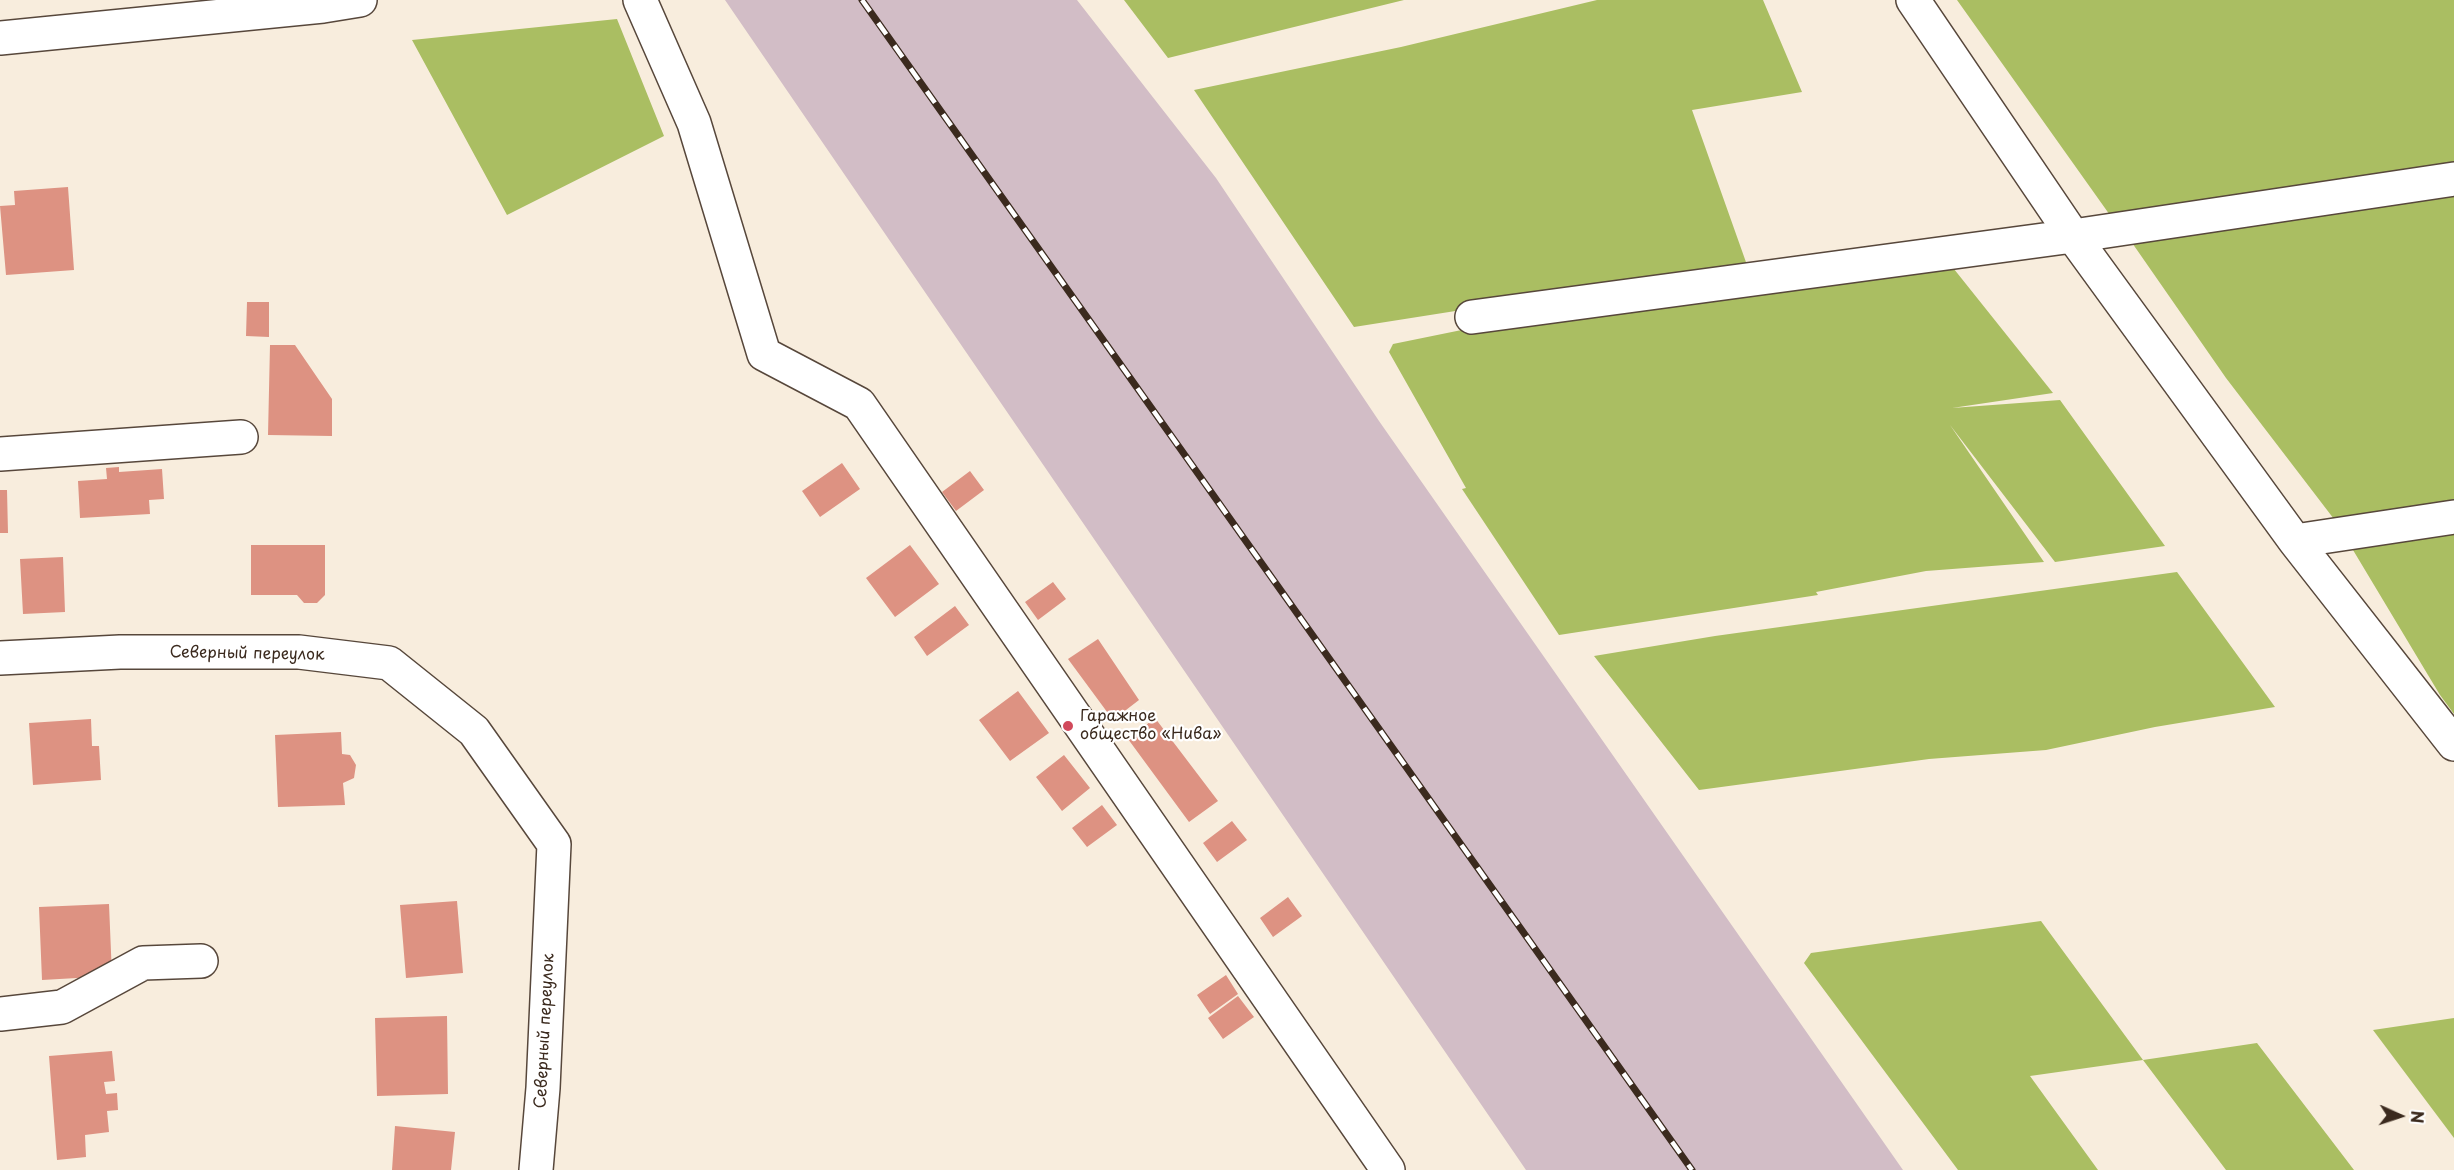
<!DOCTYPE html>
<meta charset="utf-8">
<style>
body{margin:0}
#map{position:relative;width:2454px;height:1170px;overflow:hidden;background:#f8eddd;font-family:"Playpen Sans",sans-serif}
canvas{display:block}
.north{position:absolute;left:2370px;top:1086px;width:60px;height:60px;-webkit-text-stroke:4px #fff;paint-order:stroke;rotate:93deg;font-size:16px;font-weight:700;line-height:24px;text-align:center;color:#3b2a1e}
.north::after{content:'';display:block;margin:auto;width:21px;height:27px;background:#3b2a1e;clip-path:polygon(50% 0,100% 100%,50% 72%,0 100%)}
</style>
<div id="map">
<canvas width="2454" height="1170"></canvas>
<div class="north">N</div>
</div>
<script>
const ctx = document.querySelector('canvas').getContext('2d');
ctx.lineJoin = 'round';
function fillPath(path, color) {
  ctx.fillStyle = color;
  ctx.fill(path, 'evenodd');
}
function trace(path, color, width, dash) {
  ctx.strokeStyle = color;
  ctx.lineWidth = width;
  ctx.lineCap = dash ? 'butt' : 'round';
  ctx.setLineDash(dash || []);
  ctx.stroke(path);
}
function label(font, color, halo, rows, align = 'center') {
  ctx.font = font + ' "Playpen Sans",sans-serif';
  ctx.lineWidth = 4.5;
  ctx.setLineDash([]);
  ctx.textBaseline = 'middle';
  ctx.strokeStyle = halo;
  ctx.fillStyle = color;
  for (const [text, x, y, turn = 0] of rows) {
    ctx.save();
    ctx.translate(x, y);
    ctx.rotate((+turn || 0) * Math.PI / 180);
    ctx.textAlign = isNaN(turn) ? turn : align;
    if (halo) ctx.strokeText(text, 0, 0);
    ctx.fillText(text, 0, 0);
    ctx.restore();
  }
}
fillPath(new Path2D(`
 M725 0H1077L1216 178 1379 421 1903 1170H1526Z`), '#d2bdc6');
fillPath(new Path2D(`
 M1124 0H1404L1168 58Z
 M1597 0H1763L1802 92 1692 110 1747 265 1354 327 1194 90 1401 47Z
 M1957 0H2454V173L2112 218Z
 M617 19 664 136 507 215 412 40Z
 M2454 192V510L2337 523 2226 378 2128 237Z
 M1942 254 2053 393 1952 408 2060 400 2165 546 2055 562 1950 425 2044 562 1926 571 1816 592 1818 595 1559 635 1462 489 1466 488 1389 352 1393 344 1496 323Z
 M2454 530V714L2440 695 2350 545Z
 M2177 572 2275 707 2155 727 2046 750 1929 759 1699 790 1594 656 1715 636Z
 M2041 921 2143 1060 2257 1043 2354 1170H2226L2143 1060 2030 1076 2098 1170H1958L1804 963 1811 953Z
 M2454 1018V1138L2373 1030Z`), '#aabe62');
fillPath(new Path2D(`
 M68 187 74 270 6 275 0 206 15 205 14 191Z
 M247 302H269V337L246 336Z
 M270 345H295L332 399V436L268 435Z
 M842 463 860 489 820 517 802 491Z
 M119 467V472L162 469 164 499 149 500 150 514 80 518 78 481 107 479 106 468Z
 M970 471 984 490 956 511 942 492Z
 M0 490H7L8 533H0Z
 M251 545H325V595L317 603H304L297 595H251Z
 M910 545 939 584 895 617 866 578Z
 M63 557 65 612 23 614 20 559Z
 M1053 582 1066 599 1038 620 1025 602Z
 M955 606 969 625 927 656 914 637Z
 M1098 639 1139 700 1113 720 1068 659Z
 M1018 691 1049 733 1010 761 979 720Z
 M1155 718 1218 801 1189 822 1128 739Z
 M91 719 92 746H99L101 780 33 785 29 723Z
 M341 732 342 754 350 755 356 765 354 778 343 783 345 805 278 807 275 735Z
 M1064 755 1090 788 1062 811 1036 777Z
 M1102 805 1117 825 1087 847 1072 828Z
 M1232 821 1247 840 1217 862 1203 843Z
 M1288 897 1302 916 1273 937 1260 918Z
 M457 901 463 973 406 978 400 905Z
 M109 904 112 976 42 980 39 907Z
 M1226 975 1238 994 1210 1014 1197 995Z
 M1238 996 1254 1017 1223 1039 1208 1018Z
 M447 1016 448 1094 377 1096 375 1018Z
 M112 1051 115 1081 104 1082 106 1094 117 1093 118 1110 107 1111 109 1132 85 1135 86 1157 57 1160 49 1056Z
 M395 1126 455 1132 451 1170H392Z`), '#dd9282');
const minor = new Path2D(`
 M640 0 694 123 764 354 859 404 1388 1170
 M1913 0 2073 236 2295 541 2454 744
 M0 38 323 6 360 0
 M1472 317 2073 236 2454 179
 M0 454 241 437
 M2295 541 2454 517
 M0 658 120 652H299L389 663 474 731 554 844 543 1088 536 1170
 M0 1014 62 1007 143 963 201 961`);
trace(minor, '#57473b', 36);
trace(minor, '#fff', 33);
const rail = new Path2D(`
 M862 0 1692 1170`);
trace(rail, '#3b2a1e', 7);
trace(rail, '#fff', 4.5, [14]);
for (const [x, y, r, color] of [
 [1068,726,6,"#d1495b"]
]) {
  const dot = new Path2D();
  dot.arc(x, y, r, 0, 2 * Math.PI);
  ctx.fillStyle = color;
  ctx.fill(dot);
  trace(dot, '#fff', 2);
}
label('16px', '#3b2a1e', '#fff', [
 ["Северный переулок",247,654,1],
 ["Северный переулок",545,1031,-87]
]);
label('16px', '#3b2a1e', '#fff', [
 ["Гаражное",1080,717],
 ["общество «Нива»",1080,735]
], 'left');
</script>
